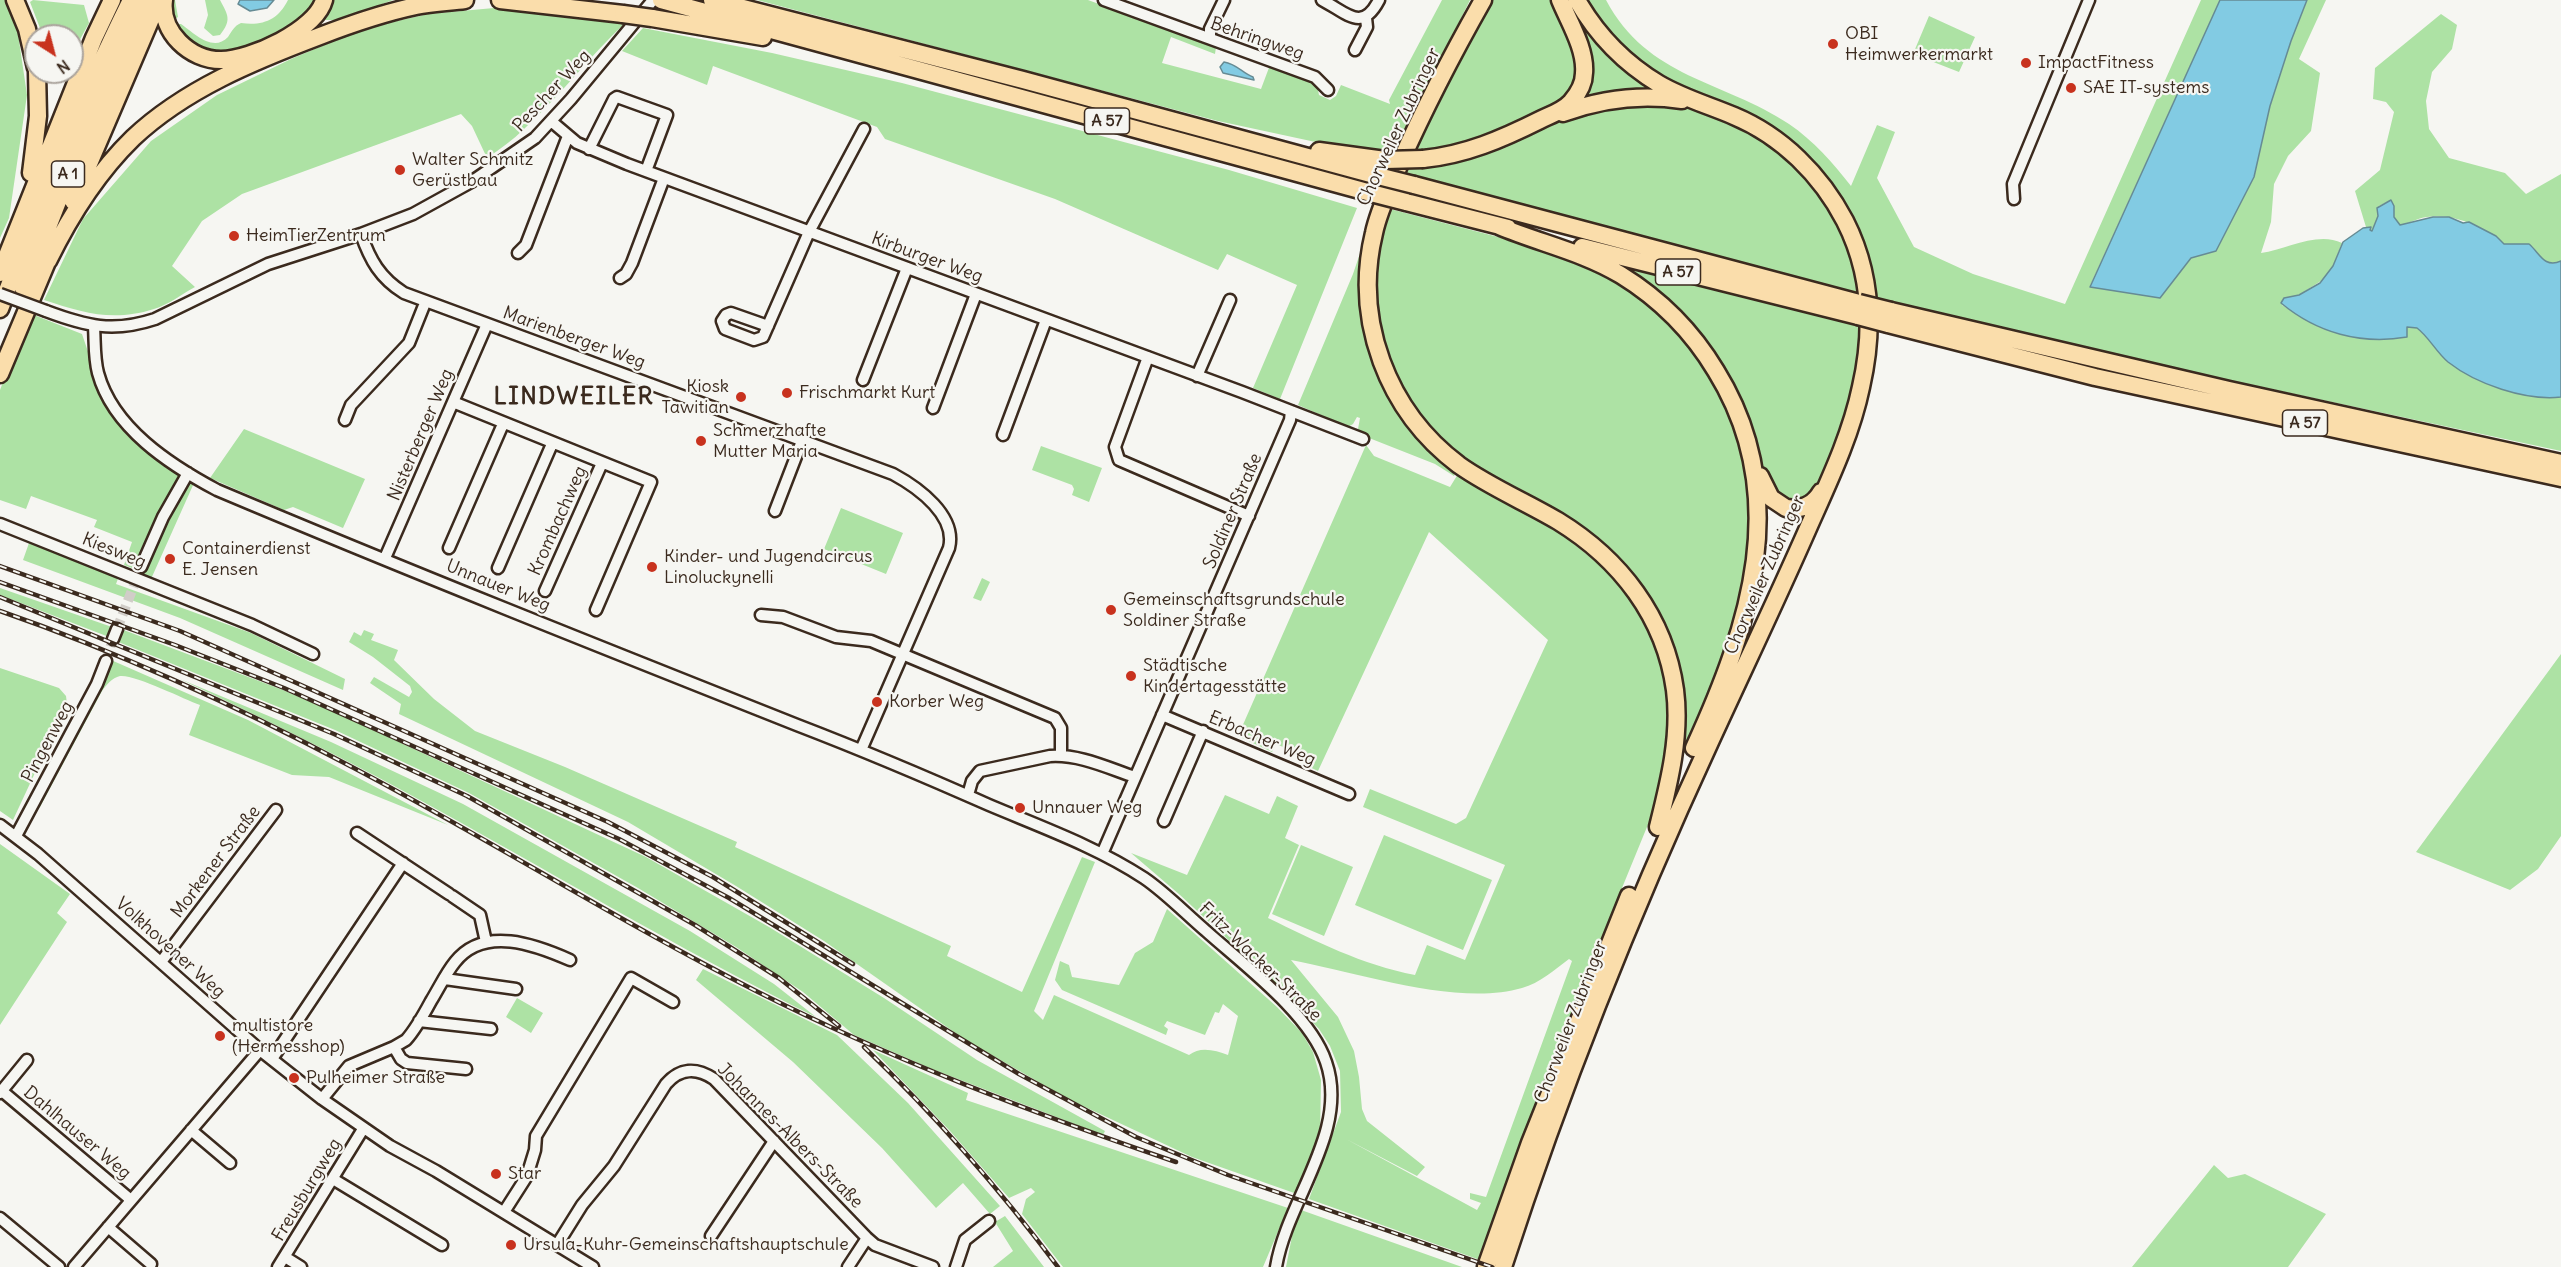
<!DOCTYPE html>
<meta charset="utf-8">
<style>
body{margin:0}
#map{position:relative;width:2561px;height:1267px;overflow:hidden;background:#f6f6f2;font-family:Delius,sans-serif}
canvas{display:block}
.north{position:absolute;left:24px;top:24px;width:60px;height:60px;box-sizing:border-box;background:#f6f6f2;border:2px solid #aba49d;border-radius:50%;rotate:144deg;font-size:16px;font-weight:700;line-height:24px;text-align:center;color:#3b2a1e}
.north::after{content:'';display:block;margin:auto;width:21px;height:27px;background:#c8321e;clip-path:polygon(50% 0,100% 100%,50% 72%,0 100%)}
</style>
<div id="map">
<canvas width="2561" height="1267"></canvas>
<div class="north">N</div>
</div>
<script>
const ctx = document.querySelector('canvas').getContext('2d');
ctx.lineJoin = 'round';
function fillPath(path, color) {
  ctx.fillStyle = color;
  ctx.fill(path, 'evenodd');
}
function trace(path, color, width, dash) {
  ctx.strokeStyle = color;
  ctx.lineWidth = width;
  ctx.lineCap = dash ? 'butt' : 'round';
  ctx.setLineDash(dash || []);
  ctx.stroke(path);
}
function label(font, color, halo, rows, align = 'center') {
  ctx.font = font + ' Delius,sans-serif';
  ctx.lineWidth = 4.5;
  ctx.setLineDash([]);
  ctx.textBaseline = 'middle';
  ctx.strokeStyle = halo;
  ctx.fillStyle = color;
  for (const [text, x, y, turn = 0] of rows) {
    ctx.save();
    ctx.translate(x, y);
    ctx.rotate((+turn || 0) * Math.PI / 180);
    ctx.textAlign = isNaN(turn) ? turn : align;
    if (halo) ctx.strokeText(text, 0, 0);
    ctx.fillText(text, 0, 0);
    ctx.restore();
  }
}
fillPath(new Path2D(`
 M0 0H7L16 20 27 95 9 218 0 238Z
 M33 0 84 5 89 23 72 54V36H43L30 2Z
 M170 0H175L178 17 175 19 176 24H181C194 33 213 53 228 37 232 31 234 26 241 23 263 26 278 20 288 0H317C309 21 286 31 267 39 252 45 234 54 218 53 198 53 177 37 171 19 170 13 171 6 170 0Z
 M205 0H220C228 15 232 20 220 35L213 36 204 28 208 15Z
 M333 0H393L339 20H324Z
 M757 0H1088L1205 43 1209 41 1216 47 1215 54 1171 37 1162 63 1261 89 1270 65 1313 81 1317 85 1319 95 1330 100 1336 96 1341 85 1390 104 1389 100 1442 0H1470L1394 154 1334 146 1218 121Z
 M1489 0H1557L1575 42 1580 80 1558 108 1451 149 1410 152Z
 M1563 0 1670 94 1576 103 1582 93Z
 M1580 0H1606C1648 79 1723 80 1789 124 1814 141 1833 163 1851 186L1877 125 1895 132 1877 178 1914 247 1973 274 2065 304 2201 0H2220L2090 286 2160 298 2191 258 2216 251 2254 177 2270 106 2291 41 2307 0H2326L2299 59 2320 73 2311 131 2288 156 2274 184 2271 222 2261 253C2286 250 2317 231 2342 243L2333 266 2324 279 2299 295 2282 300V305C2320 331 2361 345 2407 337V327L2417 328C2427 336 2433 346 2441 355 2468 382 2524 400 2561 397V451L2051 342 1878 299 1851 216 1730 106 1645 72Z
 M516 6 625 23C589 57 560 96 524 129 513 140 500 149 487 158L472 126 461 114 242 194 202 221 172 266 195 287C182 294 168 305 154 309 113 322 83 313 44 300L83 219 151 141 217 95 291 59 362 29 428 14Z
 M2441 14 2457 25 2452 49 2432 72 2426 101 2429 129 2449 158 2505 173 2526 194 2561 174V261L2558 263C2542 265 2539 252 2529 244H2504C2483 227 2455 213 2427 217 2417 218 2409 224 2400 225L2394 217V206L2389 201 2379 206 2378 216 2372 231 2370 230 2371 227H2366L2355 191 2380 170 2394 112 2386 102 2373 99 2375 68Z
 M1929 16 1975 37 1959 72 1913 54Z
 M643 28 772 53 902 83 1229 170 1357 208 1280 399 1253 388 1297 285 1227 254 1218 270 1055 199 885 139 877 127 713 66 707 85 622 51Z
 M1617 104 1685 106 1717 114 1779 149 1821 191 1853 254 1860 295 1404 177 1409 167 1557 120Z
 M1386 208 1533 246 1571 259 1610 277 1644 300 1683 336 1723 394 1744 453 1752 539 1733 630 1705 707 1676 772 1680 721 1640 589 1482 474 1425 427 1387 365 1372 292Z
 M1372 218 1370 339 1456 471 1454 476 1435 464 1364 436 1358 429 1360 418 1357 417 1353 424 1348 427 1298 405 1353 274Z
 M1611 261 1861 325V367L1824 480 1798 506 1768 488 1733 387Z
 M29 313 82 334 101 390 176 470 179 477 137 570 124 565 132 542 94 527 97 520 31 496 26 509 0 500V390Z
 M244 429 365 479 343 528 293 507 284 510 210 478Z
 M1366 445 1374 456 1450 487 1458 474 1567 538 1608 572 1638 609 1659 652 1669 700 1666 743 1656 805 1590 966 1480 1260 1309 1199 1341 1112 1340 1071 1330 1046 1319 1029 1277 985 1180 895 1131 853 1187 875 1225 795 1269 814 1277 796 1298 806 1285 838 1299 845 1268 918C1316 941 1362 965 1415 975L1427 945 1465 960 1505 865 1363 807 1370 789 1456 824 1466 818 1548 640 1429 532 1318 771 1299 762 1302 755 1276 744 1272 752 1238 736ZM1569 959 1572 961 1486 1197 1470 1193V1199L1481 1203 1477 1210 1346 1139 1417 1176 1425 1167 1367 1121 1362 1109 1359 1077 1354 1051 1338 1017 1291 960C1356 972 1458 1007 1522 988 1540 983 1554 970 1569 959Z
 M1041 446 1102 468 1089 502 1072 495 1074 489 1072 485 1032 470Z
 M191 483H194L151 579 140 575 166 518 186 485Z
 M841 508 903 533 886 574 824 549Z
 M29 543 119 576 116 584 251 633 345 679 343 690 180 618 23 560Z
 M982 578 990 582 981 601 973 598Z
 M0 588 112 627 109 637 0 595Z
 M121 629 283 690 345 717 646 857 769 927 884 998 977 1060 1105 1131 1103 1135 932 1069 854 1035 803 992 736 947 638 888 469 793 335 730 116 641Z
 M364 630 374 634 371 640 398 650 394 660 434 699 475 731 565 767 737 842 735 847 951 946 947 956 1022 992 1082 857 1095 862 1034 1011 1043 1020 1054 995 1189 1055C1200 1046 1215 1050 1228 1055L1238 1016 1223 1004 1219 1013 1215 1012 1205 1035 1167 1021 1164 1026 1168 1029 1166 1035 1062 990 1055 980 1060 961 1069 965 1072 977 1119 985 1135 953 1153 942 1167 909 1277 1007 1302 1033 1313 1052 1321 1080 1320 1136 1297 1194 1192 1157 1068 1099 964 1039 824 941 736 886 628 822 399 714 401 704 370 683 374 677 409 697 412 692 410 686 373 657 349 642 354 632 361 636Z
 M2561 654V836L2538 869 2510 890 2416 852Z
 M111 660 248 720 448 825 329 777 292 775 189 735 200 705C184 699 134 674 120 676 112 678 106 685 102 691L40 807 33 814Z
 M0 668 59 688 66 696 67 704 13 820 0 811Z
 M180 679 331 742 463 804 690 931 774 984 816 1017C676 948 543 867 407 793 332 752 256 715 180 679Z
 M1384 835 1492 880 1463 950 1355 905Z
 M0 844 70 894 57 913 67 922 0 1025Z
 M1301 845 1353 867 1324 936 1272 914Z
 M703 969 837 1035 908 1103 1000 1206 990 1214 963 1183 936 1208 882 1148 793 1062 696 980Z
 M517 998 543 1013 531 1033 506 1017Z
 M873 1050 968 1093 966 1100 1288 1208 1263 1267H1063L1022 1214 1026 1199 1035 1192 1031 1188 1009 1198 950 1131Z
 M2214 1165 2228 1178 2245 1174 2326 1214 2288 1267H2132Z
 M1301 1210 1462 1267H1286L1293 1231Z
 M1005 1216 1044 1267H993L1013 1251 995 1222Z`), '#ade2a4');
const water = new Path2D(`
 M240 0H274L267 8 250 11 238 4Z
 M2220 0H2307L2291 41 2270 106 2254 177 2216 251 2191 258 2160 298 2090 287Z
 M1224 62C1237 64 1242 73 1253 77L1254 80 1223 73 1220 67Z
 M2391 200 2394 206V217L2400 225 2433 217H2449L2463 223 2469 222 2496 236 2504 244H2529C2539 252 2544 269 2561 261V397C2525 401 2476 384 2448 362 2436 352 2429 337 2417 328L2407 327V337C2361 345 2317 333 2281 303L2284 298 2299 295 2320 283 2333 266 2343 242 2363 228 2371 227 2370 230 2372 231 2378 216 2377 208Z`);
fillPath(water, '#82cbe3');
trace(water, '#668b94', 1.5);
trace(new Path2D(`
 M117 629 141 567
 M106 661 113 639`), '#d1cdc8', 10, [10, 5]);
const minor = new Path2D(`
 M1104 0 1315 77 1328 90
 M1322 0C1347 13 1362 33 1379 0
 M1210 38V29L1224 0
 M1355 50 1367 27 1366 18
 M551 121 577 143 627 164 1242 392 1363 439
 M589 149 614 99 617 97 667 115 646 171
 M2014 199 2013 184 2089 0
 M361 234C370 260 380 278 404 293L893 474C919 488 957 516 949 548L861 750
 M518 253 526 245 568 136
 M620 278 626 274 632 263 664 178
 M46 311C86 326 113 333 155 319L268 264 361 234 413 214 471 182 535 138 571 99 653 0
 M768 326 731 313 726 315 722 321 725 329 754 340 763 337 809 232 864 129
 M94 327C95 342 94 358 98 373 113 428 170 465 217 490 409 571 603 648 797 725 862 750 926 777 989 805 1041 827 1097 847 1144 878 1166 893 1186 914 1206 931 1244 965 1310 1014 1326 1062 1350 1131 1287 1200 1276 1267
 M1148 357 1115 447 1119 460 1249 516
 M1197 376 1230 300
 M863 380 907 268
 M453 402 651 482 596 610
 M933 408 976 294
 M345 420 351 405 409 343 425 303
 M1003 435 1046 320
 M775 511 802 441
 M0 524 252 625 313 654
 M449 548 503 424
 M385 558 487 324
 M141 567 163 517 188 473
 M498 568 552 444
 M545 591 602 463
 M761 615 783 617 836 637 871 641 1055 718 1061 728V755
 M113 639 117 629
 M1162 715 1349 794
 M968 795 972 781 980 771 1050 756C1079 754 1108 768 1135 777
 M1164 821 1203 731
 M0 825 38 854 260 1050 322 1099 390 1146 436 1171 593 1267
 M357 833 449 894
 M16 836 97 684 106 661
 M1102 854 1290 420 1291 411
 M452 896 480 915 486 942
 M161 962 276 810
 M445 979 516 989
 M419 1021 491 1029
 M394 1047 401 1059 407 1063 466 1069
 M272 1059 403 863
 M2 1091 131 1200
 M0 1093 27 1060
 M322 1099 349 1066 394 1047 406 1040C416 1029 424 1014 431 1001 439 988 446 973 455 962 484 925 536 945 570 960
 M191 1130 230 1163
 M333 1179 442 1245
 M504 1212 527 1176 535 1150 536 1136 631 978 673 1002
 M0 1218 59 1267
 M108 1227 151 1264
 M711 1236 774 1141
 M557 1245 582 1205 614 1166 666 1084C680 1068 696 1067 714 1079L867 1238 875 1245 933 1267
 M285 1257 301 1267
 M74 1267 260 1050
 M278 1267 363 1129
 M848 1267 867 1238
 M956 1267 965 1240 989 1221`);
const highway = new Path2D(`
 M15 0 27 29 36 68
 M164 0C160 32 190 60 221 60 250 60 316 30 324 0
 M500 0 623 14
 M661 0 1371 193
 M712 0 1023 80 1378 176
 M1483 0C1453 53 1425 107 1400 163 1391 186 1379 209 1374 233 1353 320 1387 411 1459 465 1490 487 1526 502 1558 521 1620 559 1665 617 1675 690 1681 736 1669 783 1658 827
 M652 18 763 37
 M1563 113C1601 99 1642 94 1682 100
 M1319 151 1385 160
 M1423 159C1465 155 1502 139 1540 120 1550 115 1563 111 1571 102 1578 94 1584 84 1584 73 1586 49 1569 22 1560 0
 M31 173 38 116 37 72
 M1414 185 1859 303
 M73 201 159 0
 M1406 202 1508 228
 M1499 226C1539 243 1583 252 1621 275 1660 299 1692 331 1716 371 1793 495 1750 626 1694 748
 M1582 247 1858 316
 M48 261C70 216 97 173 133 138 185 89 254 61 320 36 351 24 383 13 416 6 432 3 449 2 465 0
 M0 273 94 38 112 0
 M24 290C61 192 99 94 146 0
 M0 309C40 205 81 100 131 0
 M1891 311 2229 390 2561 463
 M1888 324 2095 377 2561 478
 M0 374 52 250
 M1760 476 1771 498 1786 508C1801 510 1813 506 1821 492
 M1486 1267 1530 1143 1629 896
 M1503 1267C1561 1088 1631 913 1710 742 1743 670 1777 599 1809 526 1829 481 1851 435 1861 387 1874 330 1872 274 1845 221 1821 175 1782 136 1734 116 1708 105 1683 98 1659 84 1624 63 1597 35 1577 0`);
trace(minor, '#3b2a1e', 15);
trace(highway, '#3b2a1e', 21);
trace(minor, '#f6f6f2', 10);
trace(highway, '#faddab', 16);
const rail = new Path2D(`
 M0 566 180 631 608 822 713 877 853 964
 M0 582 175 645 284 688 619 839 729 898 1019 1074 1136 1137 1228 1175 1492 1267
 M0 597 334 734 467 796 695 925 779 978 839 1026
 M0 611C121 653 239 707 352 767 489 839 620 922 758 992 893 1060 1033 1113 1176 1162
 M864 1047C935 1115 999 1188 1058 1267`);
trace(rail, '#3b2a1e', 4.5);
trace(rail, '#f6f6f2', 2, [7]);
const minorBridge = new Path2D(`
 M0 294 46 311`);
const highwayBridge = new Path2D(`
 M623 14 652 18
 M1385 160 1423 159
 M1378 176 1414 185
 M1371 193 1406 202
 M1859 303 1891 311
 M1858 316 1888 324`);
trace(minorBridge, '#3b2a1e', 15, []);
trace(highwayBridge, '#3b2a1e', 21, []);
trace(minorBridge, '#f6f6f2', 10);
trace(highwayBridge, '#faddab', 16);
for (const [x, y, r, color] of [
 [1833,44,6,"#c8321e"],
 [2026,63,6,"#c8321e"],
 [2071,88,6,"#c8321e"],
 [400,170,6,"#c8321e"],
 [234,236,6,"#c8321e"],
 [787,393,6,"#c8321e"],
 [741,397,6,"#c8321e"],
 [701,441,6,"#c8321e"],
 [170,559,6,"#c8321e"],
 [652,567,6,"#c8321e"],
 [1111,610,6,"#c8321e"],
 [1131,676,6,"#c8321e"],
 [877,702,6,"#c8321e"],
 [1020,808,6,"#c8321e"],
 [220,1036,6,"#c8321e"],
 [294,1078,6,"#c8321e"],
 [496,1174,6,"#c8321e"],
 [511,1245,6,"#c8321e"]
]) {
  const dot = new Path2D();
  dot.arc(x, y, r, 0, 2 * Math.PI);
  ctx.fillStyle = color;
  ctx.fill(dot);
  trace(dot, '#f6f6f2', 2);
}
for (const [x, y, w] of [
 [1107,121,45],
 [68,174,33],
 [1678,272,45],
 [2305,423,45]
]) {
  const box = new Path2D();
  box.roundRect(x - w / 2, y - 13, w, 26, 4.5);
  ctx.fillStyle = '#f6f6f2';
  ctx.fill(box);
  trace(box, '#3b2a1e', 1.5);
}
label('bold 16px', '#3b2a1e', null, [
 ["A 57",1107,121],
 ["A 1",68,174],
 ["A 57",1678,272],
 ["A 57",2305,423]
]);
label('18px', '#3b2a1e', '#f6f6f2', [
 ["OBI",1845,34],
 ["Heimwerkermarkt",1845,55],
 ["ImpactFitness",2038,63],
 ["SAE IT-systems",2083,88],
 ["Walter Schmitz",412,160],
 ["Gerüstbau",412,181],
 ["HeimTierZentrum",246,236],
 ["Kiosk",729,387,"right"],
 ["Tawitian",729,408,"right"],
 ["Frischmarkt Kurt",799,393],
 ["Schmerzhafte",713,431],
 ["Mutter Maria",713,452],
 ["Containerdienst",182,549],
 ["E. Jensen",182,570],
 ["Kinder- und Jugendcircus",664,557],
 ["Linoluckynelli",664,578],
 ["Gemeinschaftsgrundschule",1123,600],
 ["Soldiner Straße",1123,621],
 ["Städtische",1143,666],
 ["Kindertagesstätte",1143,687],
 ["Korber Weg",889,702],
 ["Unnauer Weg",1032,808],
 ["multistore",232,1026],
 ["(Hermesshop)",232,1047],
 ["Pulheimer Straße",306,1078],
 ["Star",508,1174],
 ["Ursula-Kuhr-Gemeinschaftshauptschule",523,1245]
], 'left');
label('18px', '#3b2a1e', '#f6f6f2', [
 ["Behringweg",1257,39,19],
 ["Pescher Weg",552,91,-47],
 ["Chorweiler Zubringer",1399,127,-65],
 ["Kirburger Weg",927,258,20],
 ["Marienberger Weg",574,338,20],
 ["Nisterberger Weg",421,435,-67],
 ["Soldiner Straße",1233,511,-67],
 ["Krombachweg",558,521,-66],
 ["Kiesweg",114,551,22],
 ["Chorweiler Zubringer",1765,575,-66],
 ["Unnauer Weg",498,586,22],
 ["Erbacher Weg",1262,739,23],
 ["Pingenweg",48,742,-62],
 ["Morkener Straße",216,862,-53],
 ["Volkhovener Weg",170,948,42],
 ["Fritz-Wacker-Straße",1260,962,44],
 ["Chorweiler Zubringer",1571,1022,-69],
 ["Dahlhauser Weg",77,1133,40],
 ["Johannes-Albers-Straße",790,1136,45],
 ["Freusburgweg",307,1190,-59]
]);
ctx.letterSpacing = '1.5px';
label('bold 24px', '#3b2a1e', '#f6f6f2', [
 ["LINDWEILER",574,397]
]);
ctx.letterSpacing = '0px';
</script>
